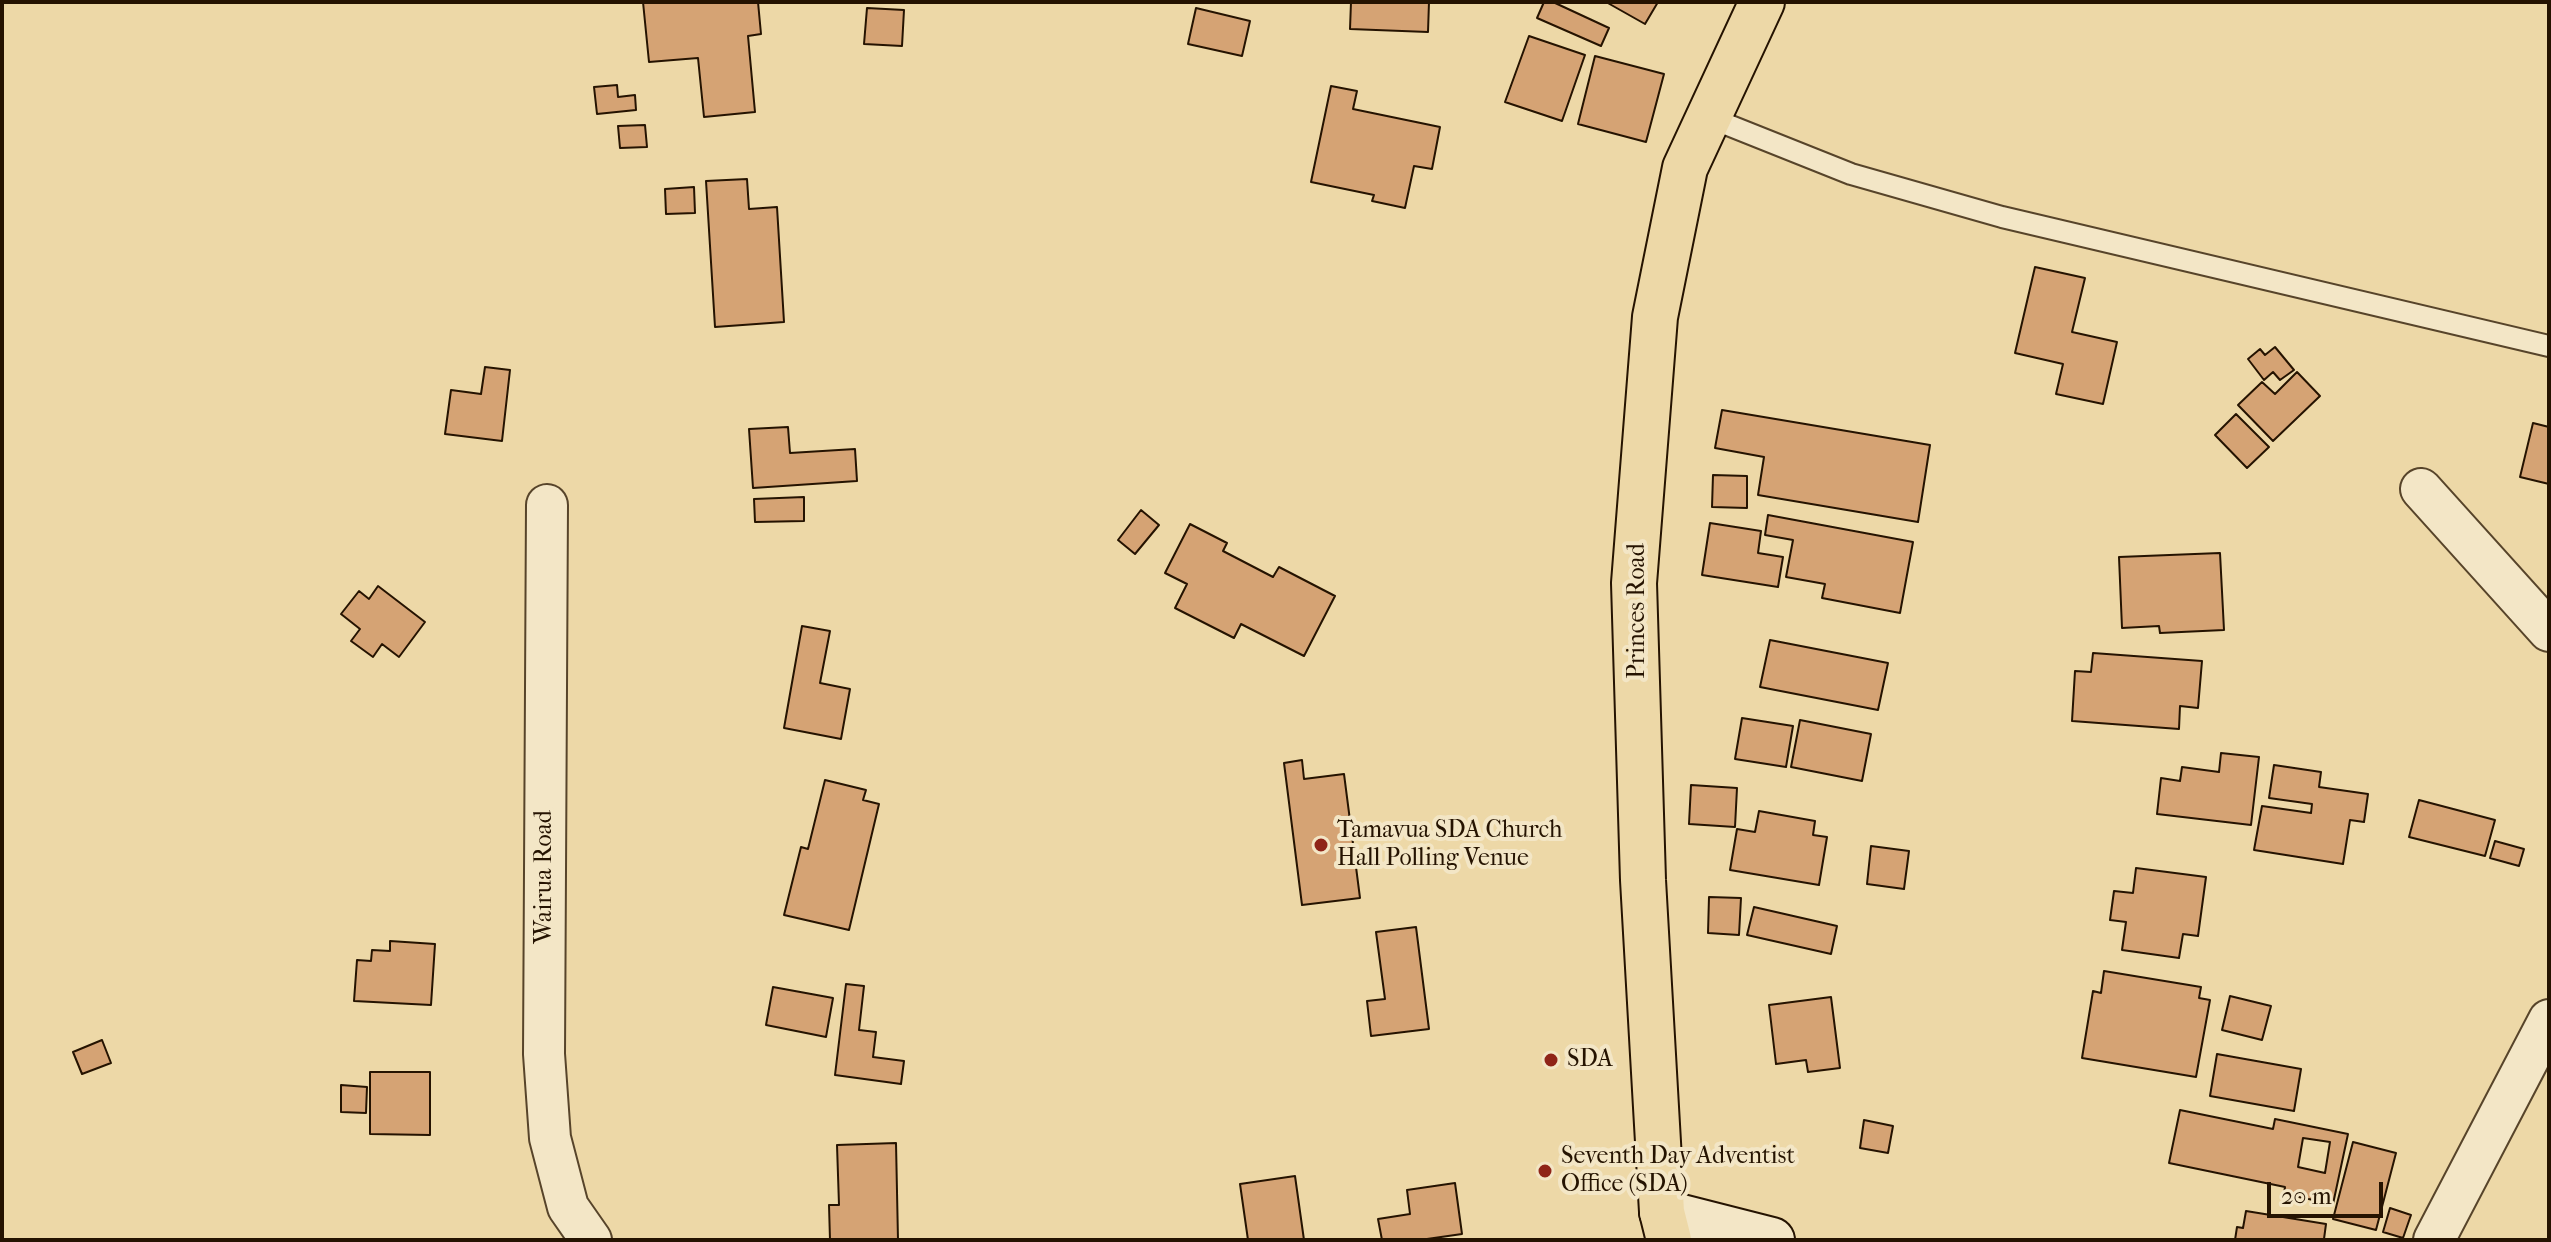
<!DOCTYPE html>
<style>
body{margin:0}
#map{position:relative;width:2551px;height:1242px;overflow:hidden;background:#edd8a7;font-family:"IM FELL French Canon",serif}
canvas{display:block}
.frame{position:absolute;inset:0;border:4px solid #251301;pointer-events:none}
.scale{position:absolute;left:2267px;top:1182px;width:116px;height:36px;box-sizing:border-box;border:4px solid #251301;border-top:0;padding-left:10px;font-size:24px;line-height:28px;white-space:nowrap;color:#251301;-webkit-text-stroke:6px #f3e6c6;paint-order:stroke}
</style>
<div id="map">
<canvas width="2551" height="1242"></canvas>
<div class="frame"></div>
<div class="scale">20 m</div>
</div>
<script>
const ctx = document.querySelector('canvas').getContext('2d');
ctx.lineJoin = 'round';
function fillPath(path, color) {
  ctx.fillStyle = color;
  ctx.fill(path, 'evenodd');
}
function trace(path, color, width, dash) {
  ctx.strokeStyle = color;
  ctx.lineWidth = width;
  ctx.lineCap = dash ? 'butt' : 'round';
  ctx.setLineDash(dash || []);
  ctx.stroke(path);
}
function label(font, color, halo, rows, align = 'center') {
  ctx.font = font + ' "IM FELL French Canon",serif';
  ctx.lineWidth = 8;
  ctx.setLineDash([]);
  ctx.textBaseline = 'middle';
  ctx.strokeStyle = halo;
  ctx.fillStyle = color;
  for (const [text, x, y, turn = 0] of rows) {
    ctx.save();
    ctx.translate(x, y);
    ctx.rotate((+turn || 0) * Math.PI / 180);
    ctx.textAlign = isNaN(turn) ? turn : align;
    if (halo) ctx.strokeText(text, 0, 0);
    ctx.fillText(text, 0, 0);
    ctx.restore();
  }
}
const building = new Path2D(`
 M643 2H758L761 34 748 36 755 112 704 117 698 58 649 62Z
 M1351 2H1429L1428 32 1350 29Z
 M1544 2H1553L1609 28 1601 46 1537 18Z
 M1606 2H1658L1645 24Z
 M867 8 904 10 902 46 864 44Z
 M1196 8 1250 21 1242 56 1188 44Z
 M1529 36 1585 55 1562 121 1505 102Z
 M1595 56 1664 74 1646 142 1578 124Z
 M617 85 618 97 635 95 636 110 597 114 594 87Z
 M1331 86 1357 91 1353 109 1440 127 1432 169 1414 166 1405 208 1372 201 1374 195 1311 182Z
 M645 125 647 147 620 148 618 126Z
 M747 179 749 209 777 207 784 322 715 327 706 181Z
 M694 187 695 213 666 214 665 189Z
 M2035 267 2085 278 2072 332 2117 342 2103 404 2056 394 2063 364 2015 353Z
 M2275 347 2294 370 2280 380 2273 372 2264 380 2248 359 2260 349 2265 355Z
 M485 367 510 370 502 441 445 434 451 390 481 394Z
 M2297 372 2320 396 2273 441 2238 405 2262 382 2275 394Z
 M1722 410 1930 445 1918 522 1758 495 1764 457 1715 448Z
 M2236 414 2269 447 2247 468 2215 435Z
 M2533 423 2549 427V493V484L2520 477Z
 M788 427 790 453 855 449 857 481 753 488 749 429Z
 M1713 475 1747 476V508L1712 507Z
 M804 497V521L755 522 754 499Z
 M1141 510 1159 525 1135 554 1118 540Z
 M1768 515 1913 542 1900 613 1822 598 1825 584 1786 577 1793 540 1765 535Z
 M1710 523 1761 531 1758 553 1783 557 1778 587 1702 575Z
 M1190 524 1227 543 1223 551 1273 577 1279 567 1335 596 1304 656 1241 624 1234 638 1175 608 1187 584 1165 573Z
 M2220 553 2224 630 2160 633 2159 626 2122 628 2119 557Z
 M378 586 425 622 399 657 382 644 373 657 351 641 360 629 341 614 359 591 369 599Z
 M802 626 830 631 820 683 850 689 841 739 784 728Z
 M1770 640 1888 663 1878 710 1760 687Z
 M2093 653 2202 661 2198 708 2180 706 2179 729 2072 721 2075 671 2091 672Z
 M1742 718 1793 726 1786 767 1735 759Z
 M1800 720 1871 734 1862 781 1791 767Z
 M2221 753 2259 757 2251 825 2157 814 2161 778 2180 781 2182 767 2219 772Z
 M1302 760 1304 779 1344 774 1360 898 1302 905 1284 763Z
 M2274 765 2321 772 2319 787 2368 794 2364 822 2350 820 2343 864 2254 850 2262 806 2311 813 2312 804 2269 798Z
 M825 780 866 790 863 800 879 804 849 930 784 915 801 847 808 849Z
 M1691 785 1737 788 1735 827 1689 824Z
 M2419 800 2495 820 2485 856 2409 837Z
 M1759 811 1815 821 1813 835 1827 837 1819 885 1730 870 1737 829 1755 832Z
 M2495 841 2524 849 2519 866 2490 858Z
 M1871 846 1909 851 1904 889 1867 884Z
 M2136 868 2206 877 2198 936 2183 934 2179 958 2122 950 2126 922 2110 920 2114 891 2133 893Z
 M1709 897 1741 898 1739 935 1708 933Z
 M1754 907 1837 926 1831 954 1747 935Z
 M1416 927 1429 1029 1371 1036 1367 1001 1385 999 1376 932Z
 M390 941 435 944 431 1005 354 1001 357 960 371 961 372 950 390 951Z
 M2104 971 2201 987 2199 998 2210 1000 2196 1077 2082 1058 2093 991 2101 993Z
 M846 984 864 986 859 1030 876 1032 873 1057 904 1061 901 1084 835 1075Z
 M773 987 833 998 826 1037 766 1025Z
 M2230 996 2271 1006 2262 1040 2222 1030Z
 M1831 997 1840 1068 1808 1072 1806 1060 1776 1064 1769 1005Z
 M102 1040 111 1063 82 1074 73 1052Z
 M2217 1054 2301 1069 2294 1111 2210 1096Z
 M370 1072H430V1135L370 1134Z
 M341 1085 367 1087 366 1113 341 1112Z
 M2180 1110 2273 1129 2275 1119 2348 1134 2333 1204 2284 1194 2285 1187 2169 1163ZM2303 1138 2330 1142 2325 1173 2298 1167Z
 M1864 1120 1893 1126 1888 1153 1860 1148Z
 M2353 1142 2396 1153 2376 1230 2333 1219Z
 M896 1143 898 1240H830L829 1205H839L837 1145Z
 M1295 1176 1304 1240H1248L1240 1184Z
 M1455 1183 1462 1234 1420 1240H1382L1378 1219 1410 1214 1407 1190Z
 M2390 1208 2411 1215 2403 1238 2383 1232Z
 M2246 1211 2326 1224 2324 1239 2328 1240H2235L2237 1227 2243 1228Z`);
fillPath(building, '#d5a374');
trace(building, '#251301', 2);
const lane = new Path2D(`
 M1708 117 1851 174 2002 217 2549 346`);
const street = new Path2D(`
 M2421 489 2549 631
 M547 505 544 1054 550 1138 568 1207 591 1240
 M2434 1240 2549 1020`);
const secondary = new Path2D(`
 M1662 1212 1772 1240`);
const primary = new Path2D(`
 M1669 1240 1662 1212 1643 880 1634 583 1655 317 1685 168 1762 2`);
trace(lane, '#57442a', 24);
trace(street, '#57442a', 44);
trace(secondary, '#251301', 48);
trace(primary, '#251301', 48);
trace(lane, '#f3e6c6', 20);
trace(street, '#f3e6c6', 40);
trace(secondary, '#f3e6c6', 44);
trace(primary, '#edd8a7', 44);
for (const [x, y, r, color] of [
 [1321,845,8,"#8f2418"],
 [1551,1060,8,"#8f2418"],
 [1545,1171,8,"#8f2418"]
]) {
  const dot = new Path2D();
  dot.arc(x, y, r, 0, 2 * Math.PI);
  ctx.fillStyle = color;
  ctx.fill(dot);
  trace(dot, '#f3e6c6', 3);
}
label('24px', '#251301', '#f3e6c6', [
 ["Princes Road",1638,611,-90],
 ["Wairua Road",545,877,-90]
]);
label('24px', '#251301', '#f3e6c6', [
 ["Tamavua SDA Church",1337,831],
 ["Hall Polling Venue",1337,859],
 ["SDA",1567,1060],
 ["Seventh Day Adventist",1561,1157],
 ["Office (SDA)",1561,1185]
], 'left');
</script>
